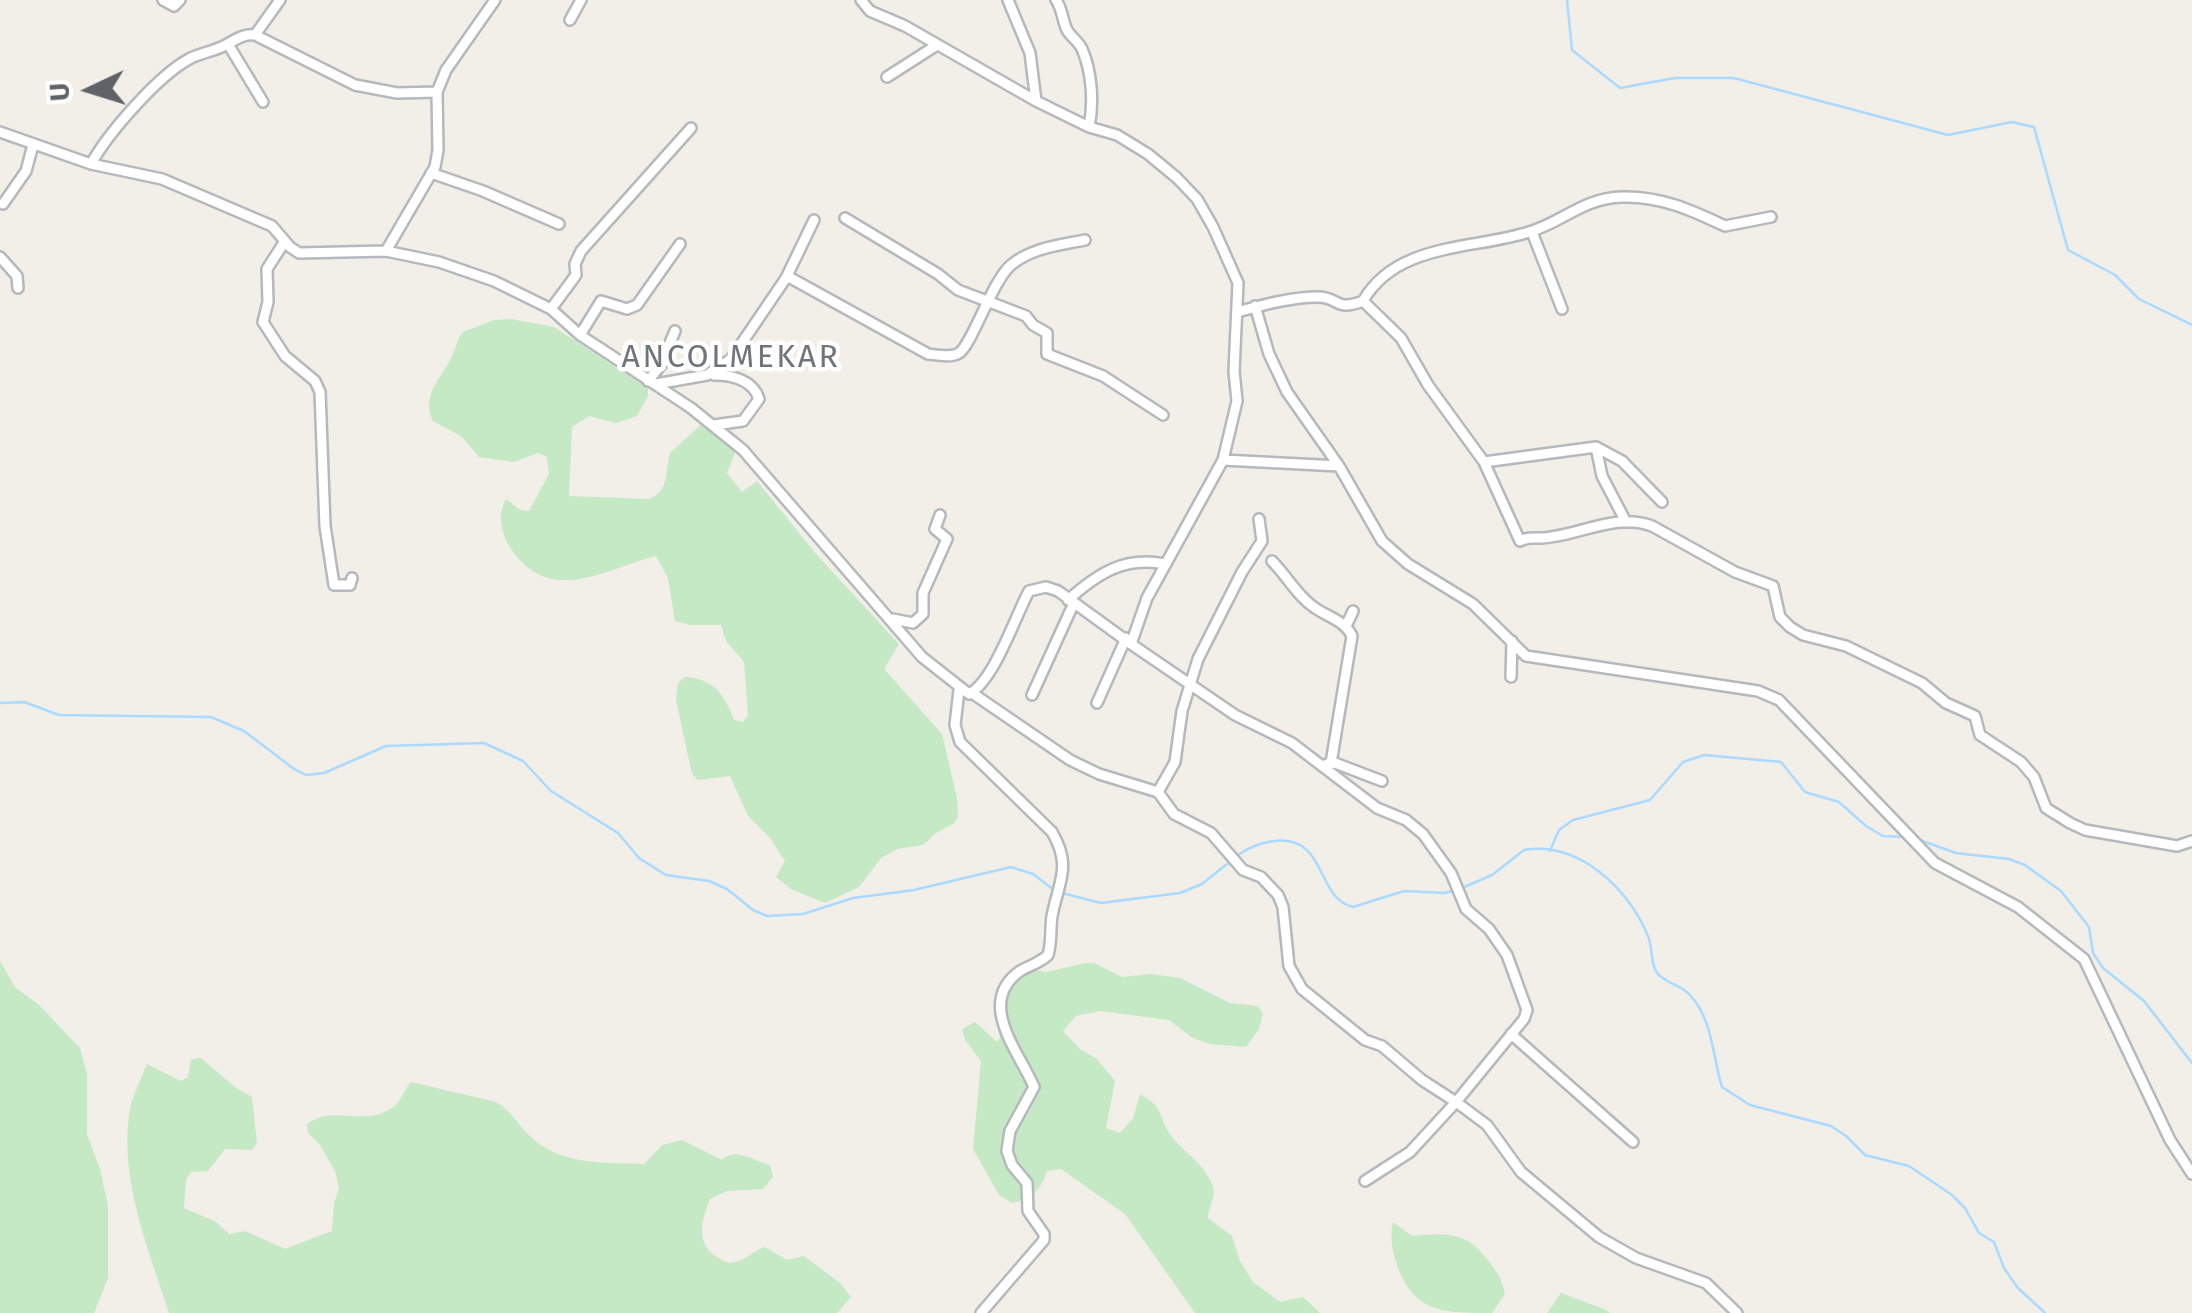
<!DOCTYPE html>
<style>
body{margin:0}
#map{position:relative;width:2192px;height:1313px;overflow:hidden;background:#f1efe8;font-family:"Fira Sans",sans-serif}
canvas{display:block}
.north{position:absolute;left:40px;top:40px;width:100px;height:100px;-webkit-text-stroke:8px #fff;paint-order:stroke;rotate:266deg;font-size:28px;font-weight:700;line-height:40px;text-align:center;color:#5f6368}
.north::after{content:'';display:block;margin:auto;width:35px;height:45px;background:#5f6368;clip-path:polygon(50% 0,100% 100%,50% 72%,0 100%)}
</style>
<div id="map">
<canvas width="2192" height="1313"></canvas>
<div class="north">U</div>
</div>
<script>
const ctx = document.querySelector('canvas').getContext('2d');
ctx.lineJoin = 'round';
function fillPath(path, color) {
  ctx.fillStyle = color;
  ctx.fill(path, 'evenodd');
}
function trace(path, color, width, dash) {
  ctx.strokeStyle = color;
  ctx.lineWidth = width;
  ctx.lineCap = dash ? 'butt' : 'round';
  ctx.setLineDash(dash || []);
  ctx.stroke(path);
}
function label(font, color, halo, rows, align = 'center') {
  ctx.font = font + ' "Fira Sans",sans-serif';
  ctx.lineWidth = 9;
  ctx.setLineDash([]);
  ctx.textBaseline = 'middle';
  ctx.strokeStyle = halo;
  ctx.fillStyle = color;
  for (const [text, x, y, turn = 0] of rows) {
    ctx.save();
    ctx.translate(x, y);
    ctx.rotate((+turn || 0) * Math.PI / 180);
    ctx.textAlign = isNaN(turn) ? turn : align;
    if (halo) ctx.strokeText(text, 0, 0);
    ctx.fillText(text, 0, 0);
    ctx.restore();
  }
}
fillPath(new Path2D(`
 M511 319 554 327 648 388V396L637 416 616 423 589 416 572 427 569 496 649 499C670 491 665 471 670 453L703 423 735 453 727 473 742 492 757 481 816 554 899 644 884 669 942 734 957 798 958 817 953 824 936 833 923 845 897 849 881 858 859 887 825 903 791 889 776 877 785 861 770 838 748 816 730 776 698 780 692 774 676 700 678 683 685 677C713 678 725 695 734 720L743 722 748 715 744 662 726 641 721 625H690L675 621 668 578 656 556C604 569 547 609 508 544 500 529 498 513 506 499L520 510 529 511 549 474 547 457 538 453 514 462 479 457 461 436 433 421C420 393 443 378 453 354 457 346 457 339 463 332L494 320Z
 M0 961 15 987 39 1005 80 1048 87 1074V1134L100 1169 108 1206V1278L94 1313H0Z
 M1086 963H1094L1122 977 1150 974 1180 978 1230 1003 1257 1006 1263 1013 1259 1029 1246 1047 1209 1044 1191 1037 1169 1020 1100 1011 1076 1016 1063 1031 1080 1049 1097 1059 1115 1081 1106 1128 1120 1133 1133 1118 1140 1094C1164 1108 1157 1111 1168 1131 1180 1151 1206 1163 1213 1187 1216 1197 1208 1208 1208 1218L1232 1236 1240 1261 1253 1282 1280 1302 1303 1297 1320 1313H1195L1125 1214 1061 1169 1047 1171C1042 1189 1030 1200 1012 1203L999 1195 973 1149 981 1061 965 1040 962 1029 975 1022 997 1042 1000 1038C994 1005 994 991 1016 966L1046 972Z
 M201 1058 236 1088 252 1097 257 1143 252 1150 225 1149 208 1171 191 1172 186 1180 184 1208 216 1222 229 1234 245 1231 285 1249 332 1231 334 1204 339 1188 335 1171 320 1145 308 1133 307 1124C333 1105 364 1127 392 1108 402 1101 403 1091 411 1082L496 1102C511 1110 518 1125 530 1136 560 1166 604 1162 644 1164L662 1145 682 1140 722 1160C734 1147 754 1161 770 1165L773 1177 763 1189 727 1191 710 1199C701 1220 695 1246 719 1258 725 1262 728 1264 735 1262 746 1260 754 1250 765 1247L787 1260 804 1256 840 1283 851 1297 837 1313H169C149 1251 120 1182 129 1115 131 1098 141 1080 147 1064L181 1081 188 1077 191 1059Z
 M1393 1222 1412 1236C1443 1233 1466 1231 1486 1258 1496 1270 1502 1278 1505 1294L1492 1313C1444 1313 1415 1313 1398 1268 1393 1252 1389 1238 1393 1222Z
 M1561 1293 1604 1309 1610 1313H1547Z`), '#c5e8c5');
trace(new Path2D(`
 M1567 0 1572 50 1620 88 1675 78H1734L1948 135 2012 122 2034 127 2068 250 2115 275 2139 299 2192 325
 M0 703 24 702 59 715 211 717 244 731 294 769 306 775 324 773 386 746 484 743 523 761 551 791 618 833 639 858 666 875 709 881 727 889 753 910 767 916 803 914 853 898 914 890 1011 867 1033 874 1054 890
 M1917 839 1956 853 2009 859 2025 865 2061 891 2089 927 2093 953 2103 968 2144 1001 2192 1063
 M1550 851 1559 830 1573 820 1650 800 1683 762 1704 755 1781 762 1805 792 1839 802 1866 826 1883 836 1904 837
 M1238 855C1249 847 1260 843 1274 841 1328 835 1315 898 1353 907L1404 891 1445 893 1455 890
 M1462 888 1492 875 1524 850C1579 841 1629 889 1648 936 1653 947 1650 964 1657 973 1665 983 1681 985 1689 994 1713 1019 1712 1054 1722 1087L1750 1105 1831 1126 1846 1136 1865 1155 1909 1166 1952 1195 1965 1208 1979 1233 1994 1242 2004 1268 2018 1288 2045 1313
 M1062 893 1101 903 1180 893 1202 884 1232 860`), '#aadaff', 2.5);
const street = new Path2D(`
 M163 0 174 6 180 0
 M861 0 870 11 905 26 1036 101
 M1056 0C1063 10 1062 20 1067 30 1071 37 1078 41 1082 49 1092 72 1094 103 1089 127
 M570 20 581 0
 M255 35 280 0
 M228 44 263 102
 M887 77 937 45
 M0 132 91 164 162 179 272 226 290 247 299 253 386 251 439 262 494 281 551 309 580 335 691 408 743 450 922 657 969 694C994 681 1015 617 1029 591L1046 587 1058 591 1131 644 1147 598 1223 460 1237 401 1234 371 1238 283 1213 227 1197 199 1177 178 1148 154 1117 135 1089 127 1036 101 1030 53 1008 0
 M91 164C108 133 158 76 189 59 198 54 210 52 219 48 232 43 241 33 255 35L355 85 397 93 437 92
 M431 173 483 191 559 224
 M3 204 26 171 33 145
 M845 218 938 274 958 290 1026 316 1033 325 1047 333V354L1103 376 1163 415
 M1532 232 1562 309
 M285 241 267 269 268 302 263 322 285 356 315 381 320 392 325 526 334 585H350L352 578
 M386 251 435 167 438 150 437 92 446 70 495 0
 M0 257 17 276 18 288
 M787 276 928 354C936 355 952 358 959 353 972 345 992 281 1011 265 1031 248 1060 245 1085 240
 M1363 301C1397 242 1473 250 1529 232 1563 222 1583 198 1622 197 1661 196 1691 210 1725 226L1771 217
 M1255 306 1269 354 1287 392 1339 466 1382 541 1408 564 1473 604 1526 656 1758 691 1779 700 1935 863 2018 907 2084 959 2170 1140 2192 1174
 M551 309 576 275 575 264 581 251 691 128
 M1237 312C1263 305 1291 297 1318 297 1340 297 1334 312 1363 301L1401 338 1428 385 1484 462 1520 541C1529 537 1532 538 1542 538 1579 536 1616 512 1652 526L1735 572 1773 586 1780 617 1790 627 1803 635 1846 646 1922 683 1946 703 1975 716 1980 735 2021 762 2034 777 2046 808 2070 823 2085 830 2177 846 2192 841
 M580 335 601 301 627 309 637 305 680 244
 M714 375C732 375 753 380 759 399L743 421 714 425
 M648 381 661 365 675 331
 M656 384 707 375 731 359 786 278 814 220
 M1596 447 1602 476 1626 522
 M1223 460 1339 466
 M1484 462 1596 447 1622 461 1662 502
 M1272 561C1287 576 1297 596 1315 608 1328 617 1345 621 1352 636L1331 763
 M1068 600C1098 573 1125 556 1165 564
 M893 619 913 623 923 614V593L947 539 935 529 940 515
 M1346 626 1353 611
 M1131 644 1235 715 1292 743 1377 808 1406 820 1423 834 1451 873 1466 909 1489 929 1507 955 1527 1010 1524 1019 1456 1102 1487 1125 1521 1172 1599 1237 1636 1258 1706 1283 1737 1313
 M1511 677 1512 641
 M959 690 955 725 960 742 1052 832C1072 866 1059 881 1052 916 1050 929 1052 942 1048 955 1040 963 1030 965 1020 971 975 1003 1020 1053 1034 1087L1010 1131 1007 1151 1012 1165 1027 1183 1028 1211 1044 1234V1240L981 1313
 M972 693 1070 760 1099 774 1158 792 1175 762 1182 711 1198 659 1242 572 1262 541 1259 519
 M1032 695 1073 605
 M1097 703 1126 638
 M1327 764 1335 763 1382 781
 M1158 792 1174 814 1211 833 1243 870 1261 877 1278 895 1283 907 1289 966 1302 989 1365 1040 1382 1046 1422 1080 1456 1102 1410 1152 1365 1181
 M1511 1034 1633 1142`);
trace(street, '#b5b8bc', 14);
trace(street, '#fff', 9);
ctx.letterSpacing = '2.5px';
label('32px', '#70757a', '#fff', [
 ["ANCOLMEKAR",731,358]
]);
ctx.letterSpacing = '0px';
</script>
